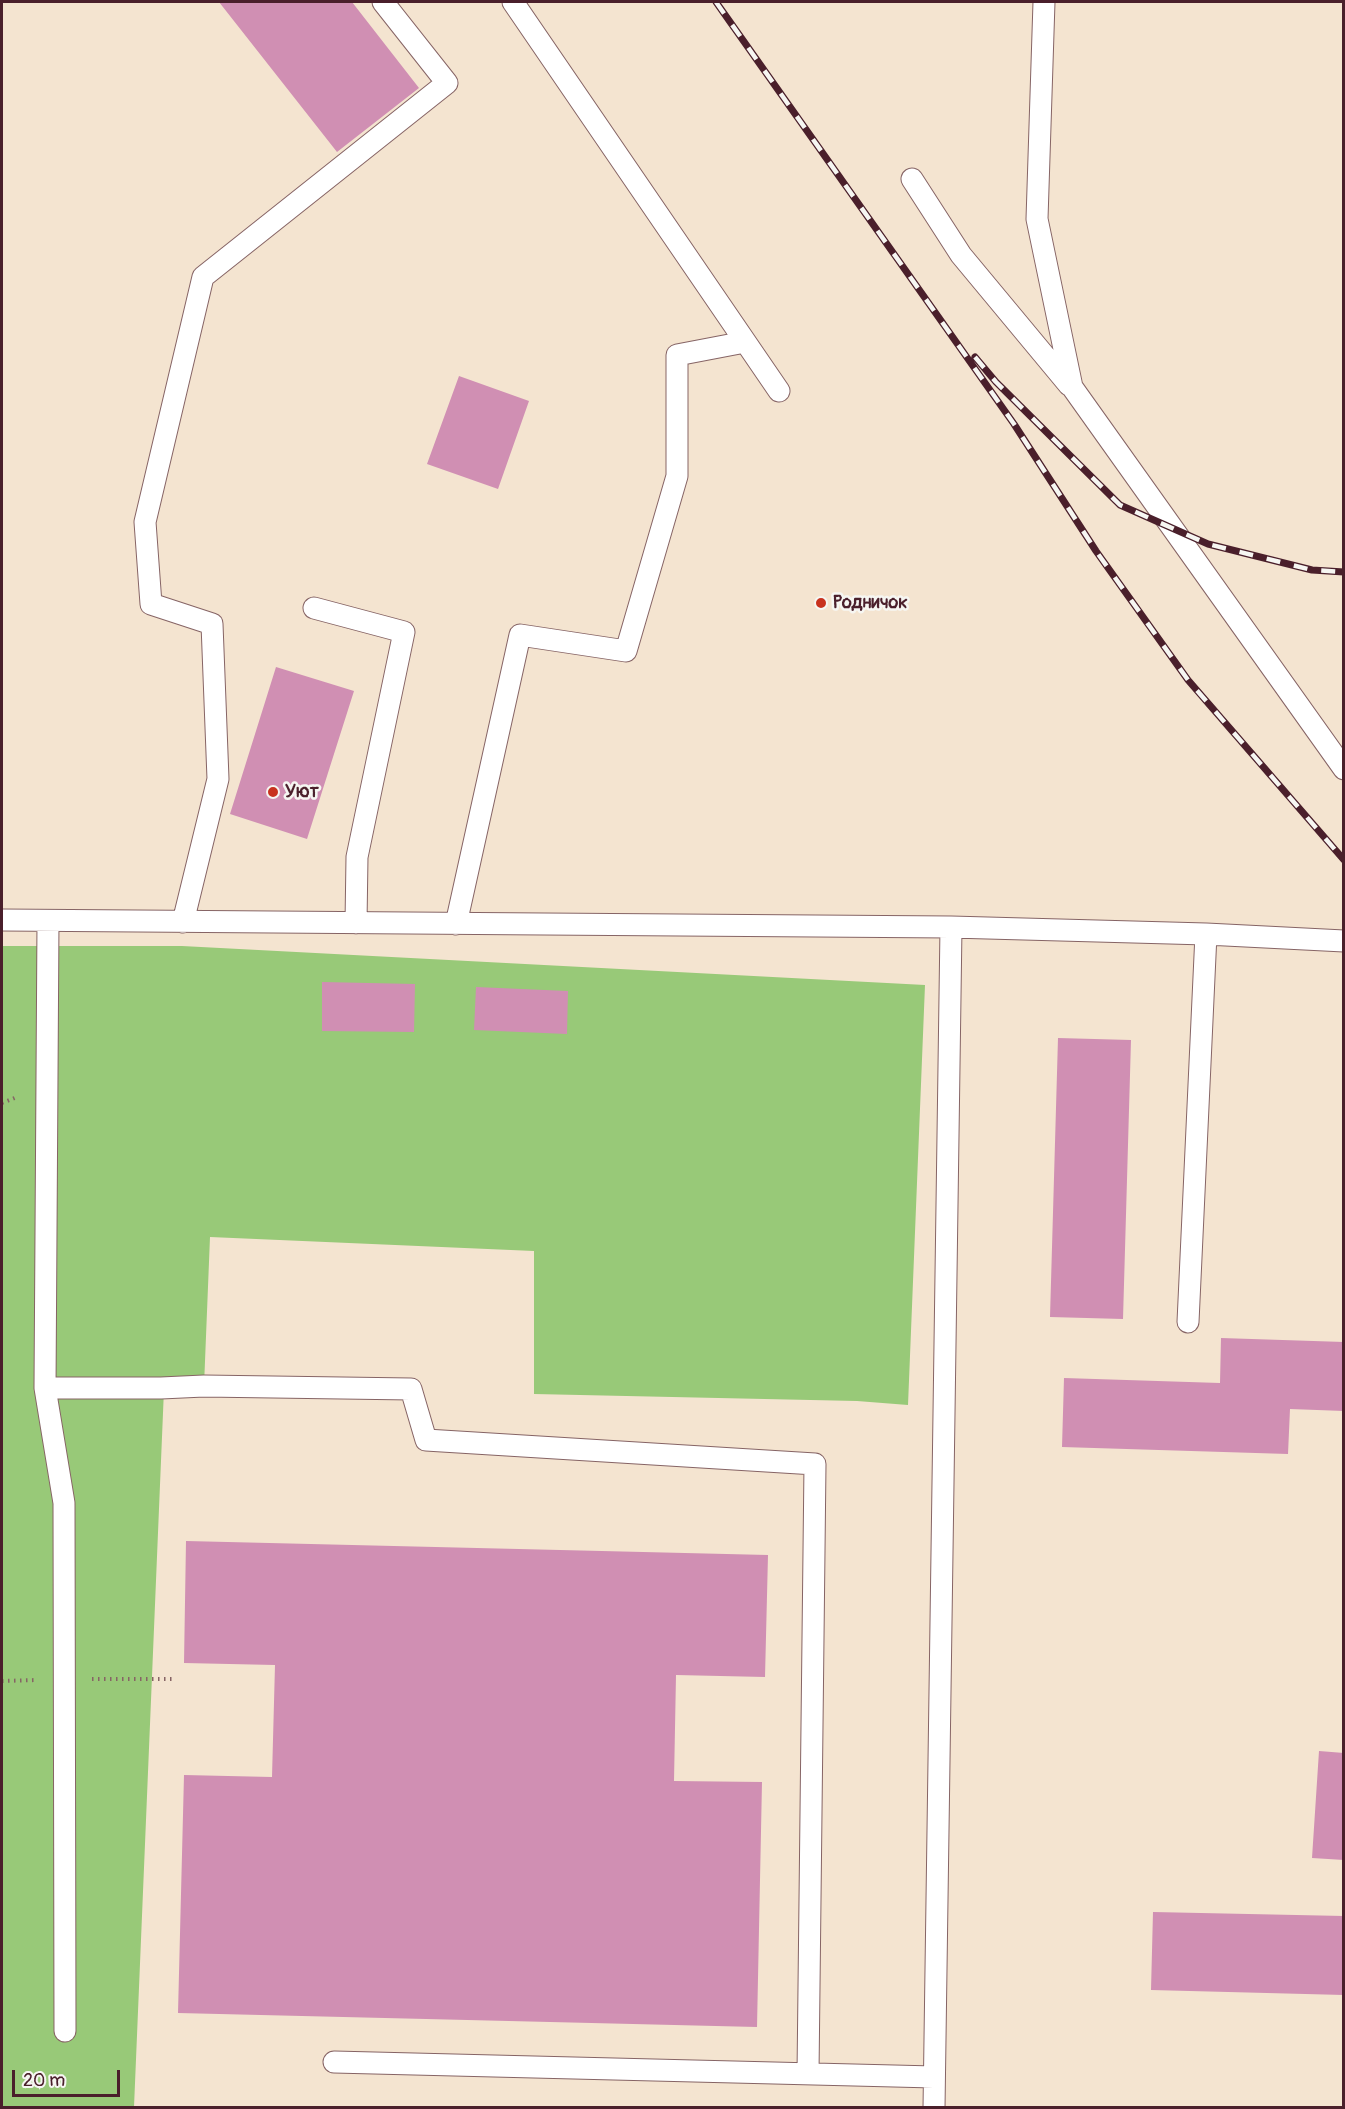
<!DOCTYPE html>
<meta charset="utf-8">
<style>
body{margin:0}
#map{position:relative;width:1345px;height:2109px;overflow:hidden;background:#f4e4d0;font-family:Pangolin,sans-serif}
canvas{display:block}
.frame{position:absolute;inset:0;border:3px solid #4a1f2b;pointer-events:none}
.scale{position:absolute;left:12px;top:2070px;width:108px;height:27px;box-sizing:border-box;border:3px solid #4a1f2b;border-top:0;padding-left:8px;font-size:18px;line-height:21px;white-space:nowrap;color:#4a1f2b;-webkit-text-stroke:4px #f6f6f2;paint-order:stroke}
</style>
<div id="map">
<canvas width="1345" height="2109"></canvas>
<div class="frame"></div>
<div class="scale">20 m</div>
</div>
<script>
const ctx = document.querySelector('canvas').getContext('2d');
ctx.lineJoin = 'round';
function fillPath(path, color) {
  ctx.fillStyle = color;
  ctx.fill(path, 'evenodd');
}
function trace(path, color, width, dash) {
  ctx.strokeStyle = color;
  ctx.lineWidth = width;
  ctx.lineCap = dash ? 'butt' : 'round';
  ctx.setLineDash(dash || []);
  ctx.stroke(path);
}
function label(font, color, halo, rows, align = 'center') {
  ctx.font = font + ' Pangolin,sans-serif';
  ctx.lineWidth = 5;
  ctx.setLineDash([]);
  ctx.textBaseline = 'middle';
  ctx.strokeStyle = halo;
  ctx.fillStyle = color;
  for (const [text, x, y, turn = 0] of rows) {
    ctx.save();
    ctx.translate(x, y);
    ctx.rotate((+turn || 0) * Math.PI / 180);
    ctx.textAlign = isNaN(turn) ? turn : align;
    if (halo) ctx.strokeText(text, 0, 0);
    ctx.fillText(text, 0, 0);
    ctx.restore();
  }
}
fillPath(new Path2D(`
 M2 946H182L925 985 908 1405 857 1401 534 1394V1251L210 1237 204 1386 164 1389 134 2107H2Z`), '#98c978');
fillPath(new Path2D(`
 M219 2H352L419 88 337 152Z
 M459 376 529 401 498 489 427 464Z
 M276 667 354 691 307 839 230 814Z
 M322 982 415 984 414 1032 322 1031Z
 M476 987 568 991 567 1034 474 1030Z
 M1058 1038 1131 1040 1123 1319 1050 1317Z
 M1221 1338 1344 1342V1411L1290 1409 1288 1454 1062 1447 1064 1378 1220 1383Z
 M186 1541 768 1555 765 1677 676 1675 674 1781 762 1782 757 2027 178 2013 184 1775 272 1777 275 1665 184 1663Z
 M1319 1751 1344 1753V1860L1312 1858Z
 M1153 1912 1344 1916V1995L1151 1990Z`), '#d08fb3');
const service = new Path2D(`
 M513 2 779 391
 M1044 2 1037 219 1072 387 1344 769
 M912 179 961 255 1069 385
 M314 608 404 632 357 857 356 923
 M2 920 951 927 934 2108
 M48 921 45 1388 64 1503 65 2031
 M183 922 218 779 212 624 151 604 145 522 203 277 447 83 383 2
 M456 924 520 635 626 651 677 476V355L745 342
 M951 927 1206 934 1344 941
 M1188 1322 1206 934
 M45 1388H161L204 1386 411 1389 426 1440 815 1464 808 2074
 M334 2062 934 2077`);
trace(service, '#866465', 23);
trace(new Path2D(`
 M2 1103 17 1097
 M92 1679H173
 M2 1681 37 1680`), '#866465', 4, [1.5, 4.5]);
trace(service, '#fff', 21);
const rail = new Path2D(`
 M716 2 1014 424 1096 551 1188 680 1344 860
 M975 357 996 382 1120 505 1208 544 1312 570 1344 572`);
trace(rail, '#4a1f2b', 7);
trace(rail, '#f6f6f2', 4.5, [14]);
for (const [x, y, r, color] of [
 [821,603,6,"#c8321e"],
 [273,792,6,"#c8321e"]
]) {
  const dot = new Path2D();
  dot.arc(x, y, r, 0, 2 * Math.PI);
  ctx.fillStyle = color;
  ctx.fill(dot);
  trace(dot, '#f6f6f2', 2);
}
label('bold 18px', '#4a1f2b', '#f6f6f2', [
 ["Родничок",833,603],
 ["Уют",285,792]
], 'left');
</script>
